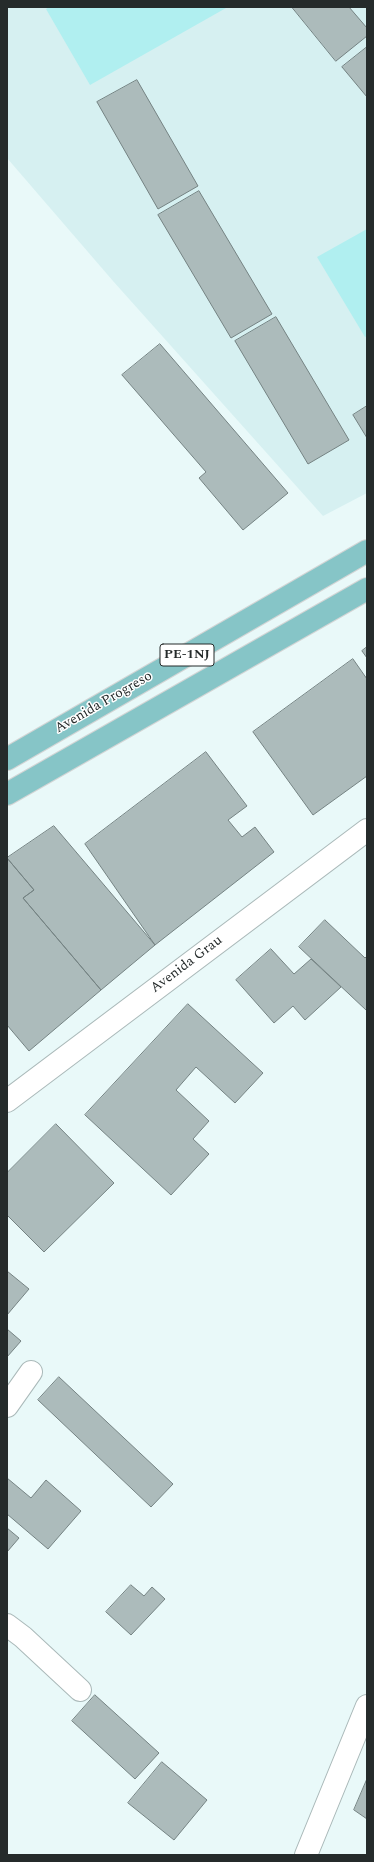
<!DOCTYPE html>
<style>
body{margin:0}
#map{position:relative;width:374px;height:1862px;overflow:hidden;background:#e9f9f9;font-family:Spectral,serif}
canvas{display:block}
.frame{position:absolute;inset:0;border:8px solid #252b2b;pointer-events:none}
</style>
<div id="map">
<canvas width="374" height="1862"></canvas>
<div class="frame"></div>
</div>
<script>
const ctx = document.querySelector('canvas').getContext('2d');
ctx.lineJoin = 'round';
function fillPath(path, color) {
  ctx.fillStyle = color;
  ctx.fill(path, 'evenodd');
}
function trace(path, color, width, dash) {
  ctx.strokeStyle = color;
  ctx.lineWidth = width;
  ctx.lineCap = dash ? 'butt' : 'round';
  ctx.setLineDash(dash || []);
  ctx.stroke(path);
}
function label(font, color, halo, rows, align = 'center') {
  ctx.font = font + ' Spectral,serif';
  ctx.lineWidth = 3;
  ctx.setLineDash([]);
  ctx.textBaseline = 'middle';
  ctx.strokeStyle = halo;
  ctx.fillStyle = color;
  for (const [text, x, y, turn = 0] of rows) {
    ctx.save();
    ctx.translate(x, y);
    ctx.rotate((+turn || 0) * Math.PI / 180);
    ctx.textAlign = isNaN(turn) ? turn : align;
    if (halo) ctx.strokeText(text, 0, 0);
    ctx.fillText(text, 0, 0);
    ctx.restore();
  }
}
fillPath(new Path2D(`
 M7 7H366L367 9V493L323 516 113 281 7 158Z`), '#d6f0f1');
fillPath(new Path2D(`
 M49 7H225L226 8 90 85 46 9Z
 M367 229V336L365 337 317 257Z`), '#b0eff0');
const building = new Path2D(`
 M292 7H349L367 28V36L336 61Z
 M367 47V97L342 67Z
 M137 80 198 186 158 209 97 102Z
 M199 191 272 314 231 338 158 215Z
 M276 317 349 440 308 464 235 341Z
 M160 344 288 493 243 530 199 478 206 472 122 375Z
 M367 406V438L353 415Z
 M367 647V658L362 651Z
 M353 659 367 679V776L313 815 253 732Z
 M206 752 247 806 228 820 242 837 255 827 274 852 155 945 85 844Z
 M54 826 155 945 101 990 23 898 34 890 7 858Z
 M7 858 34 890 23 898 101 990 29 1051 7 1025Z
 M325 920 365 958 367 956V1009L366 1010 299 947Z
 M271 949 294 974 311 959 341 987 305 1020 293 1006 274 1023 236 980Z
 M188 1004 263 1073 235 1103 196 1067 176 1090 209 1121 193 1139 209 1154 171 1195 85 1115Z
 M56 1124 114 1183 44 1252 7 1215V1173Z
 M7 1271 29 1289 7 1315Z
 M7 1329 21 1341 7 1357Z
 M59 1377 173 1484 151 1507 38 1400Z
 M7 1478 31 1498 46 1480 81 1511 48 1549 7 1514Z
 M7 1528 19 1538 7 1552Z
 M131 1585 144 1596 152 1587 165 1599 131 1635 106 1612Z
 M95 1695 159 1753 135 1779 72 1721Z
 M162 1762 207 1800 174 1840 128 1803Z
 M367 1779V1819L354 1810Z`);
fillPath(building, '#acbbbb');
trace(building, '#758383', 1);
const minor = new Path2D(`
 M7 1101 367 830
 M7 1406 31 1372
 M7 1625 23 1637 80 1690
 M306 1855 367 1706`);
const major = new Path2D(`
 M7 759 367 551
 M7 794 367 589`);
trace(minor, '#aab9b9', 24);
trace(major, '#d3d5d5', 24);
trace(minor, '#fff', 22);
trace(major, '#86c5c7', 22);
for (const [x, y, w] of [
 [187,655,54]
]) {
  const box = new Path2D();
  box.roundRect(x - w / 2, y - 11, w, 22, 3);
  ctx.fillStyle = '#fff';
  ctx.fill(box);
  trace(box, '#252b2b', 1);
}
label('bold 13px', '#252b2b', null, [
 ["PE-1NJ",187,655]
]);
label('14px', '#252b2b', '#fff', [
 ["Avenida Progreso",104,703,-30],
 ["Avenida Grau",187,965,-37]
]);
</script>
